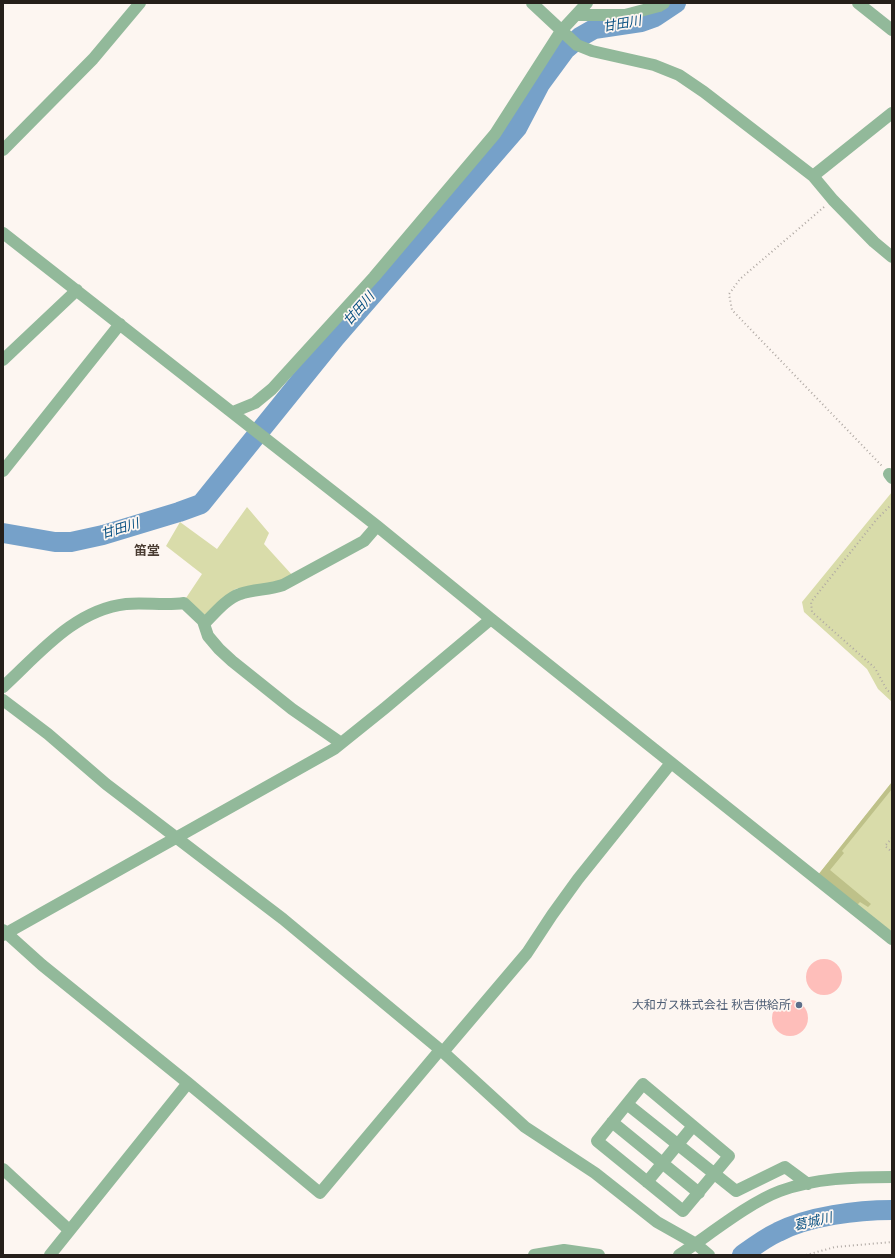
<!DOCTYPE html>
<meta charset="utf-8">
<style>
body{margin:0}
#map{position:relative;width:895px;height:1258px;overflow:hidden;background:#fdf6f1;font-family:Mulish,sans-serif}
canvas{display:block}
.frame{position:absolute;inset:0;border:4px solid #251f1a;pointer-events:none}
</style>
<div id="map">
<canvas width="895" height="1258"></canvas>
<div class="frame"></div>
</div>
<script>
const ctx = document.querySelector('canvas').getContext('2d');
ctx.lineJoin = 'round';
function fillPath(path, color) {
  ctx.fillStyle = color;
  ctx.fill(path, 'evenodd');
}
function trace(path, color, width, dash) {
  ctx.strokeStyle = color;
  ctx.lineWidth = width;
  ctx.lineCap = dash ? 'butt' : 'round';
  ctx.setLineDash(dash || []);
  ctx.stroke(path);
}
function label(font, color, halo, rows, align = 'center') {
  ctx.font = font + ' Mulish,"Noto Sans JP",sans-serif';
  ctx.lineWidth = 3.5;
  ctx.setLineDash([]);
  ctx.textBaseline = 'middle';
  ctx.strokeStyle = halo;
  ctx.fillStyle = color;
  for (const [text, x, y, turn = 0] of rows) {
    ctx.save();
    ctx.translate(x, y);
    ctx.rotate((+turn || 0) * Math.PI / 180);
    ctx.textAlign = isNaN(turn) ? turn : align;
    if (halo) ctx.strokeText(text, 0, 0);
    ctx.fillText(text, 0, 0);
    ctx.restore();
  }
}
fillPath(new Path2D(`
 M892 492V702L878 689 867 669 804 612 802 602Z
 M247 507 269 533 264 544 293 576 274 583 235 589 206 616 186 598 202 574 166 546 180 522 217 549Z
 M892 782V933L818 875Z`), '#d9dcaa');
fillPath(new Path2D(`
 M892 782V789L842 851 844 853 830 870 871 904 868 907 860 902 857 905 818 875Z`), '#bec189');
trace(new Path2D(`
 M3 533 55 542H71L103 535 179 512 201 504 335 338 517 128 540 84 565 50 580 37 594 29 641 22 655 17 676 3
 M742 1255C753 1247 765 1238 778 1232 809 1216 857 1210 892 1210`), '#76a1c9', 20);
fillPath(new Path2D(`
 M806 977a18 18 0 1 1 36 0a18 18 0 1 1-36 0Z
 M772 1018a18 18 0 1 1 36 0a18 18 0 1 1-36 0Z`), '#febeba');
trace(new Path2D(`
 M824 207 740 279 729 294 732 310 882 466
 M892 504 877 519 811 602 812 612 875 668 887 690 892 694
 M892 838 885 846 892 852
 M806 1255 835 1247 892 1242`), '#afa8a3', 2, [1, 3]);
trace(new Path2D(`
 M532 3 577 45 592 51 654 65 679 75 704 92 813 176 833 200 874 242 892 257
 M858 3 892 30
 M576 15H625L659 6 664 3
 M3 150 93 59 140 3
 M813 176 892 113
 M3 233 377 526 491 619 892 939
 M3 360 77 290
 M233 412 255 403 272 389 374 277 495 134 561 31 587 3
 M3 471 120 324
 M889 474 892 478
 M204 624C214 614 227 598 240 594 254 589 269 590 283 585L364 541 377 526
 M3 687C39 654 74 610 126 604 145 602 165 606 184 603L203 621 208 636 219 649 232 661 292 709 341 743
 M3 700 48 734 106 784 283 919 443 1052 525 1127 595 1173 657 1222 696 1244 709 1255
 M3 930 42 965 188 1083 320 1193 440 1050
 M3 935 334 749 385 708 491 619
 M443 1052 527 953 552 915 578 879 671 763
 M643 1084 729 1156 683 1211 597 1141Z
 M627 1104 736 1191 785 1167 808 1184
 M612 1122 699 1193
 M3 1169 69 1230
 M647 1182 693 1126
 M50 1255 188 1083
 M534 1255 564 1250 599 1255
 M679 1255C708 1236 748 1203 780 1191 815 1178 855 1177 892 1177`), '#92b99a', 12);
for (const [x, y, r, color] of [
 [799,1005,4,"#5c6f8a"]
]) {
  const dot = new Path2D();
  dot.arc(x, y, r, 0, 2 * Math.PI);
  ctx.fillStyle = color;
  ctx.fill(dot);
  trace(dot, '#fdf6f1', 1.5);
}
label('12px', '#4e5e75', '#fdf6f1', [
 ["大和ガス株式会社 秋吉供給所",791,1005]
], 'right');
label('italic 13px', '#085082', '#fdf6f1', [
 ["甘田川",622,24,-10],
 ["甘田川",359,309,-49],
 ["甘田川",120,529,-17],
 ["葛城川",813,1222,-13]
]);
label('bold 13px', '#4a3c32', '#fdf6f1', [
 ["笛堂",147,551]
]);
</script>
